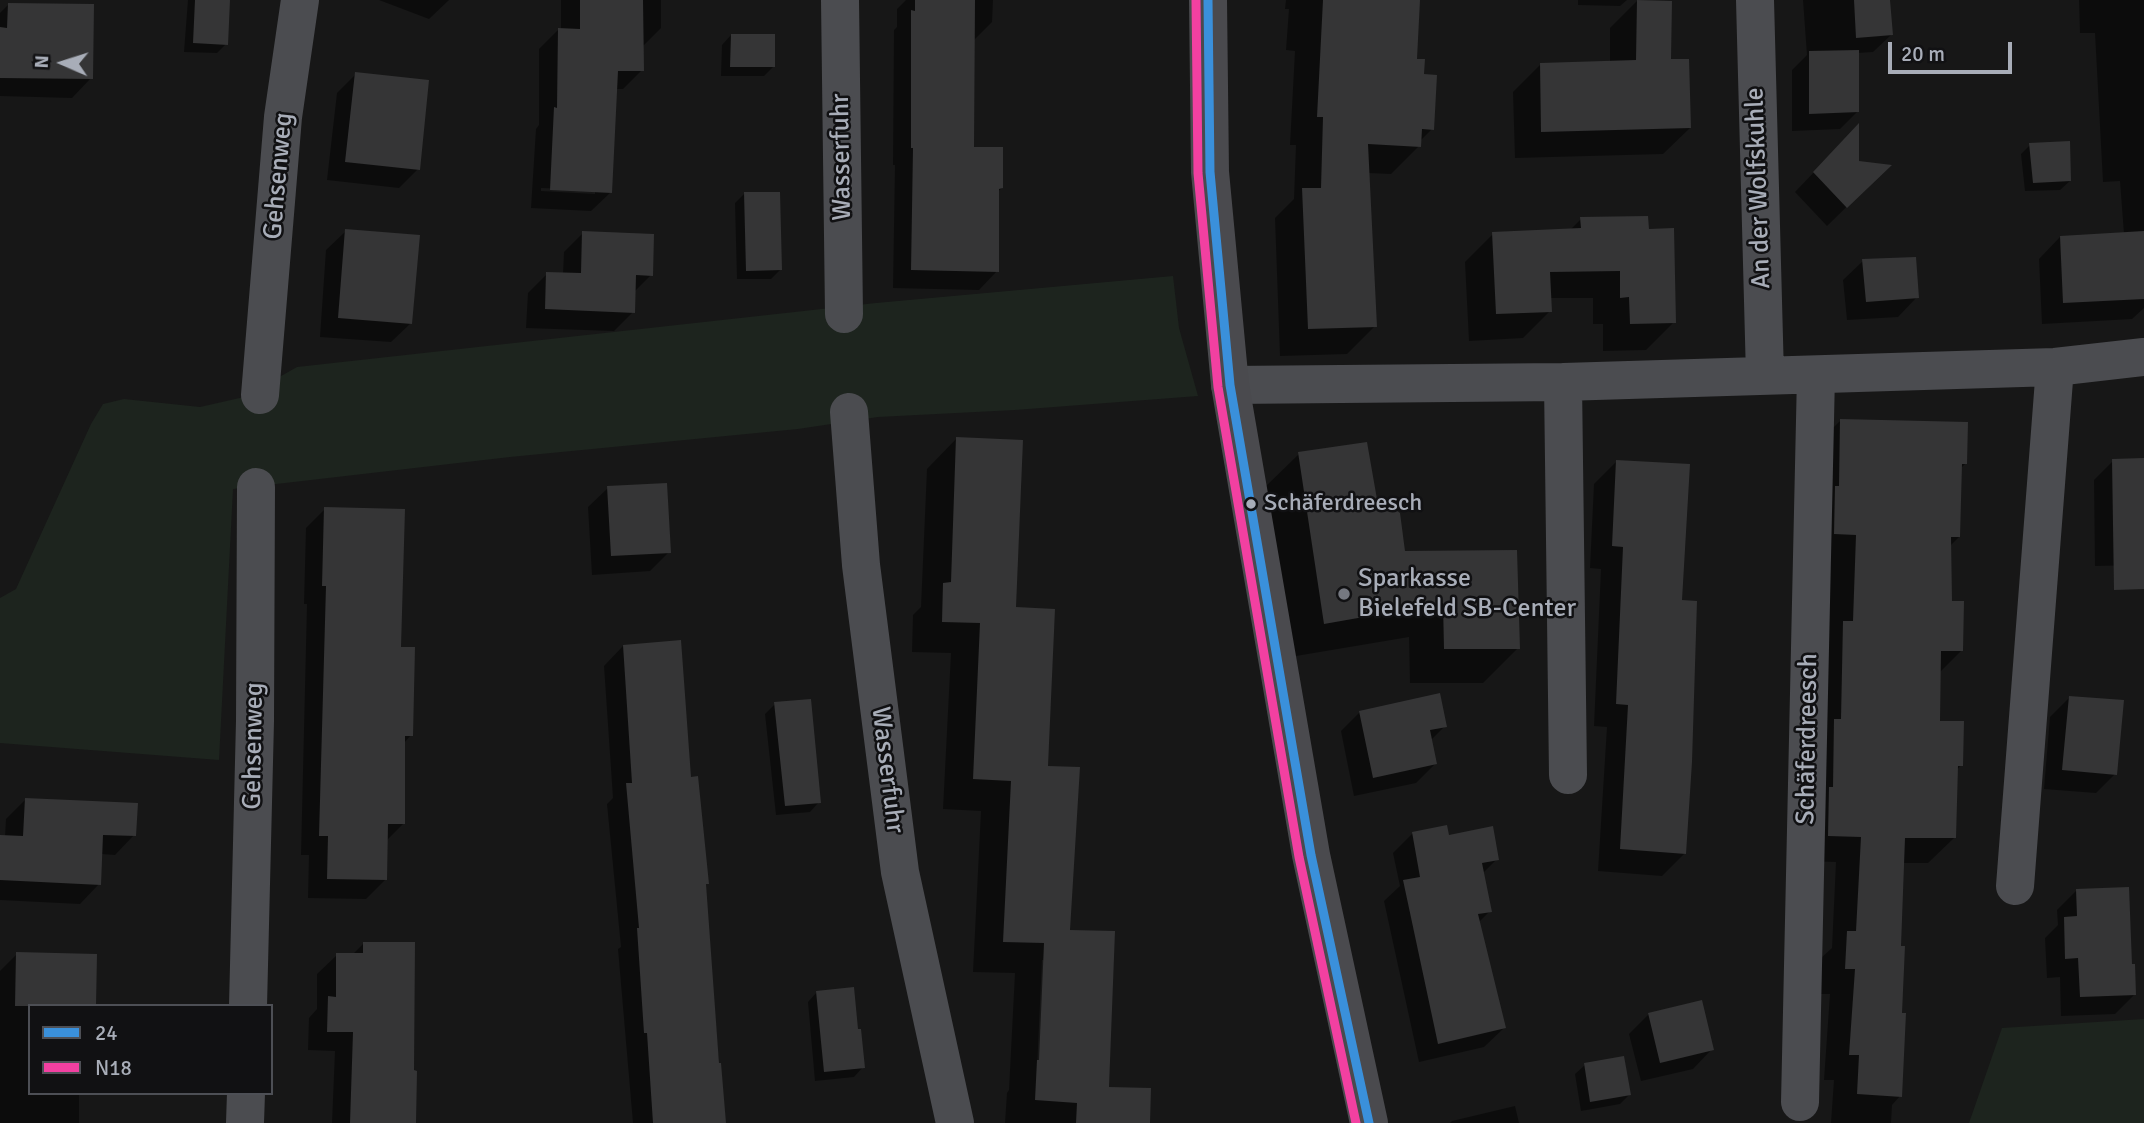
<!DOCTYPE html>
<meta charset="utf-8">
<style>
body{margin:0}
#map{position:relative;width:2144px;height:1123px;overflow:hidden;background:#171717;font-family:Signika,sans-serif}
canvas{display:block}
.legend{position:absolute;left:28px;top:1004px;width:245px;height:91px;box-sizing:border-box;background:#111113;border:2px solid #4d4f55;margin:0;padding:9px 12px;list-style:none;font-size:21px;color:#a8adb8}
.legend li{display:flex;align-items:center;gap:14px;height:35px}
.legend b{width:35px;border:2px solid #4d4f55}
.north{position:absolute;left:28px;top:28px;width:70px;height:70px;-webkit-text-stroke:5px #111113;paint-order:stroke;rotate:273deg;font-size:19px;font-weight:700;line-height:28px;text-align:center;color:#a8adb8}
.north::after{content:'';display:block;margin:auto;width:24px;height:32px;background:#a8adb8;clip-path:polygon(50% 0,100% 100%,50% 72%,0 100%)}
.scale{position:absolute;left:1888px;top:42px;width:124px;height:32px;box-sizing:border-box;border:4px solid #a8adb8;border-top:0;padding-left:9px;font-size:21px;line-height:24px;white-space:nowrap;color:#a8adb8;-webkit-text-stroke:5px #111113;paint-order:stroke}
</style>
<div id="map">
<canvas width="2144" height="1123"></canvas>
<ul class="legend">
<li><b style="height:9px;background:#3a90db"></b>24</li>
<li><b style="height:9px;background:#f240a1"></b>N18</li>
</ul>
<div class="north">N</div>
<div class="scale">20 m</div>
</div>
<script>
const ctx = document.querySelector('canvas').getContext('2d');
ctx.lineJoin = 'round';
function fillPath(path, color) {
  ctx.fillStyle = color;
  ctx.fill(path, 'evenodd');
}
function trace(path, color, width, dash) {
  ctx.strokeStyle = color;
  ctx.lineWidth = width;
  ctx.lineCap = dash ? 'butt' : 'round';
  ctx.setLineDash(dash || []);
  ctx.stroke(path);
}
function label(font, color, halo, rows, align = 'center') {
  ctx.font = font + ' Signika,sans-serif';
  ctx.lineWidth = 5;
  ctx.setLineDash([]);
  ctx.textBaseline = 'middle';
  ctx.strokeStyle = halo;
  ctx.fillStyle = color;
  for (const [text, x, y, turn = 0] of rows) {
    ctx.save();
    ctx.translate(x, y);
    ctx.rotate((+turn || 0) * Math.PI / 180);
    ctx.textAlign = isNaN(turn) ? turn : align;
    if (halo) ctx.strokeText(text, 0, 0);
    ctx.fillText(text, 0, 0);
    ctx.restore();
  }
}
fillPath(new Path2D(`
 M1173 276 1179 328 1198 396 1015 410 878 417 798 429 510 457 233 489 219 760 0 743V598L16 589 91 424 103 404 124 399 200 407 244 397 297 367 876 303Z
 M2144 1019V1123H1969L2002 1028Z`), '#1d241e');
fillPath(new Path2D(`
 M188 0H228L226 44 217 53 184 52Z
 M379 0H449L429 19Z
 M561 0H661V28L642 47V70L623 89H615L611 192 591 211 531 208 536 129 539 125V49L558 30H561ZM541 188 595 190V194L541 191Z
 M906 0H993L992 22 973 41 972 149 1002 188 997 192V271L979 290 893 288 895 165H893L894 30 897 27V9Z
 M1286 0H1418L1415 61 1423 76 1432 129 1419 142V146L1391 174 1368 173 1375 326 1347 354 1280 356 1275 218 1294 199 1296 145H1290L1295 51 1286 50 1289 9H1285Z
 M1578 0H1627L1620 6 1578 5Z
 M1803 0H1889L1891 35 1873 52 1857 53V112L1840 129 1792 131V70L1807 55Z
 M2079 0H2144V308L2132 319 2042 324 2039 259 2060 237 2124 234 2120 181 2103 182 2095 33H2080Z
 M1637 1 1669 61 1690 128 1663 154 1515 158 1513 92 1540 65 1610 63V28Z
 M8 5 91 78 72 98 0 96V13Z
 M731 35 773 67 764 76H721L722 45Z
 M356 74 418 169 399 188 327 180 337 93Z
 M1840 145 1858 162 1870 184 1827 226 1795 192Z
 M2030 145 2070 181 2060 190 2025 191 2021 154Z
 M745 193 780 270 771 279H737L735 203Z
 M1581 219 1647 230 1674 322 1646 350 1603 351V324H1593V298H1550V311L1523 338 1469 341 1465 262 1493 234 1569 231Z
 M346 231 411 323 391 342 320 337 326 250Z
 M583 233 651 275 634 292 633 312 614 331 526 328 528 293 547 274 563 275 564 252Z
 M1863 261 1917 297 1898 317 1847 320 1843 280Z
 M1841 420 1965 464 1960 469 1959 537 1950 546V603L1962 650 1939 673 1938 723 1961 765 1956 771 1954 838 1928 863H1903L1899 948 1900 1096 1892 1105 1891 1123H1831L1834 1080H1824L1830 994H1820L1821 958 1832 948 1836 862 1803 861 1815 446Z
 M957 438 1014 608 1046 768 1068 931 1107 1088 1148 1123H1005L1007 1093 1009 1090 1015 973 973 972 981 811 943 809 951 653 912 652 913 615 921 607 927 469ZM1042 960H1045L1040 1069H1037Z
 M1299 454 1376 508 1403 553 1518 648 1483 683H1410L1409 637 1290 657 1264 488Z
 M2144 460V559L2137 565 2095 566 2094 480 2113 461Z
 M1617 461 1680 602 1685 853 1662 876 1598 871 1607 727 1594 726 1601 569 1590 568 1594 484Z
 M608 488 669 552 650 571 592 575 588 507Z
 M325 509 399 649 411 735 404 743 403 824 386 841 385 880 366 899 308 898 309 855H301L307 604H304L306 528Z
 M623 646 707 883 704 886 724 1123H633L618 949 621 947 607 804 613 798 604 666Z
 M2069 698 2115 774 2096 793 2044 789 2050 717Z
 M775 704 819 802 810 812 776 815 765 714Z
 M1360 712 1445 726 1430 741 1435 764 1416 783 1354 796 1341 731Z
 M25 800 134 835 115 855 101 854 99 884 80 904 0 900V836L5 837 6 819Z
 M1412 834 1447 837 1497 859 1482 874 1490 911 1478 923 1504 1028 1484 1047 1419 1062 1384 901 1400 886 1393 853Z
 M2076 891 2131 966 2135 994 2115 1014 2061 1016 2060 977 2047 978 2045 938 2058 925 2057 910Z
 M363 944 414 1123H332L335 1051 308 1050 309 1018 317 1009V974L337 955H352Z
 M17 954 30 1006V1093H79V1123H0V971Z
 M817 992 857 1032 863 1067 854 1077 815 1081 808 1002Z
 M1649 1014 1712 1049 1693 1069 1641 1081 1629 1034Z
 M1585 1065 1629 1095 1620 1104 1581 1111 1575 1074Z
 M1515 1106 1519 1123H1450L1452 1121Z`), '#0007');
fillPath(new Path2D(`
 M195 0H230L228 45 193 43Z
 M580 0H643L644 71H618L612 193 550 190 554 107 557 108 558 28 580 29Z
 M915 0H975L974 147H1003V188L999 189V272L911 270 913 148H911V10L915 11Z
 M1323 0H1420L1417 59H1425L1424 74 1437 75 1434 130 1422 129 1421 147 1368 144 1377 327 1308 329 1302 188H1321L1323 117H1317Z
 M1637 0 1672 1 1671 59H1689L1691 128 1541 132 1540 63 1636 60Z
 M1854 0H1890L1893 35 1856 38Z
 M8 3 94 4 93 79 0 78V27L7 28Z
 M731 34H775V67H730Z
 M1859 50V112L1809 114V51Z
 M355 72 429 80 420 170 345 162Z
 M1859 123V161L1892 165 1847 208 1813 172Z
 M2070 141 2071 181 2033 183 2029 143Z
 M744 192H780L782 270 746 271Z
 M1648 216 1649 229 1674 228 1676 323 1630 324 1629 297 1620 298V271L1550 272 1552 312 1496 314 1492 232 1581 228 1580 217Z
 M345 229 420 235 412 324 338 318Z
 M582 231 654 234 653 276 636 275 635 313 545 309 546 272 581 273Z
 M2144 231V299L2063 303 2060 236Z
 M1916 257 1919 298 1866 302 1862 259Z
 M1840 419 1968 422 1967 464H1962L1960 537H1951L1952 601H1964L1963 651H1941L1940 721H1964L1963 766H1958L1956 838H1905L1901 946H1905L1902 1013H1906L1902 1097 1857 1094 1859 1055H1849L1855 969H1845L1847 931H1856L1861 837 1828 836 1829 787H1833L1834 719H1841L1843 621H1853L1856 535 1834 534 1835 486H1839Z
 M956 437 1023 440 1016 607 1055 609 1048 766 1080 767 1070 930 1115 931 1109 1087 1151 1088 1150 1123H1076L1077 1103 1035 1100 1037 1060H1039L1044 943 1003 942 1011 781 973 779 980 623 942 622 943 583 951 582Z
 M1367 442 1378 505 1388 504 1400 513 1405 551 1517 550 1520 649H1444L1443 603 1324 624 1298 452Z
 M2144 458V589L2114 590 2112 459Z
 M1616 460 1690 464 1682 600 1697 601 1692 762 1686 854 1620 849 1628 705 1616 704 1623 547 1612 546Z
 M667 483 671 553 611 556 607 486Z
 M324 507 405 509 401 647H415L413 736H405V824H388L387 880 327 879 328 836H319L326 586H322Z
 M681 640 691 777 698 776 709 884H706L719 1063H721L726 1123H653L647 1033H644L637 928H639L626 783H632L623 645Z
 M1440 693 1447 727 1430 730 1437 764 1373 778 1359 711Z
 M2069 696 2124 700 2117 775 2062 770Z
 M811 699 821 803 785 806 774 702Z
 M25 798 138 803 136 836 103 835 101 885 0 880V835L23 836Z
 M1447 825 1449 835 1493 826 1499 860 1482 863 1492 912 1478 914 1506 1028 1438 1044 1403 880 1420 877 1412 832Z
 M2129 887 2132 964H2135L2136 995 2080 997 2078 958 2065 959 2064 917 2077 916 2076 889Z
 M363 942H415L414 1070 417 1071 416 1123H350L353 1032H327L328 996 336 997V953H363Z
 M16 952 97 954 96 1006H15Z
 M854 987 858 1029H861L865 1068 824 1072 816 991Z
 M1702 1000 1714 1050 1660 1063 1648 1013Z
 M1624 1056 1631 1095 1590 1102 1584 1063Z`), '#353536');
trace(new Path2D(`
 M840 0 844 314
 M1755 0 1765 376
 M1563 382 1568 775
 M1230 385 1563 382 2055 367 2144 357
 M260 395 283 117 300 0
 M849 412 861 565 900 872 955 1123
 M2015 886 2055 367
 M248 1006 255 721 256 487
 M1800 1102 1816 375
 M245 1123 246 1093`), '#4b4c50', 38);
trace(new Path2D(`
 M1208 0 1210 172 1230 385 1311 855 1369 1123`), '#4a4a4e', 38);
trace(new Path2D(`
 M1208 0 1210 172 1230 385 1311 855 1369 1123`), '#3a90db', 9);
trace(new Path2D(`
 M1196 0 1198 173 1218 387 1299 857 1356 1123`), '#f240a1', 9);
for (const [x, y, r, color] of [
 [1251,504,6,"#a8adb8"],
 [1344,594,7,"#757880"]
]) {
  const dot = new Path2D();
  dot.arc(x, y, r, 0, 2 * Math.PI);
  ctx.fillStyle = color;
  ctx.fill(dot);
  trace(dot, '#111113', 2.5);
}
label('24px', '#a8adb8', '#111113', [
 ["Schäferdreesch",1264,504]
], 'left');
label('26px', '#a8adb8', '#111113', [
 ["Wasserfuhr",842,157,-91],
 ["Gehsenweg",279,176,-85],
 ["An der Wolfskuhle",1759,188,-92],
 ["Schäferdreesch",1808,739,-89],
 ["Gehsenweg",254,746,-89],
 ["Wasserfuhr",887,770,83]
]);
label('26px', '#a8adb8', '#111113', [
 ["Sparkasse",1358,579],
 ["Bielefeld SB-Center",1358,609]
], 'left');
</script>
